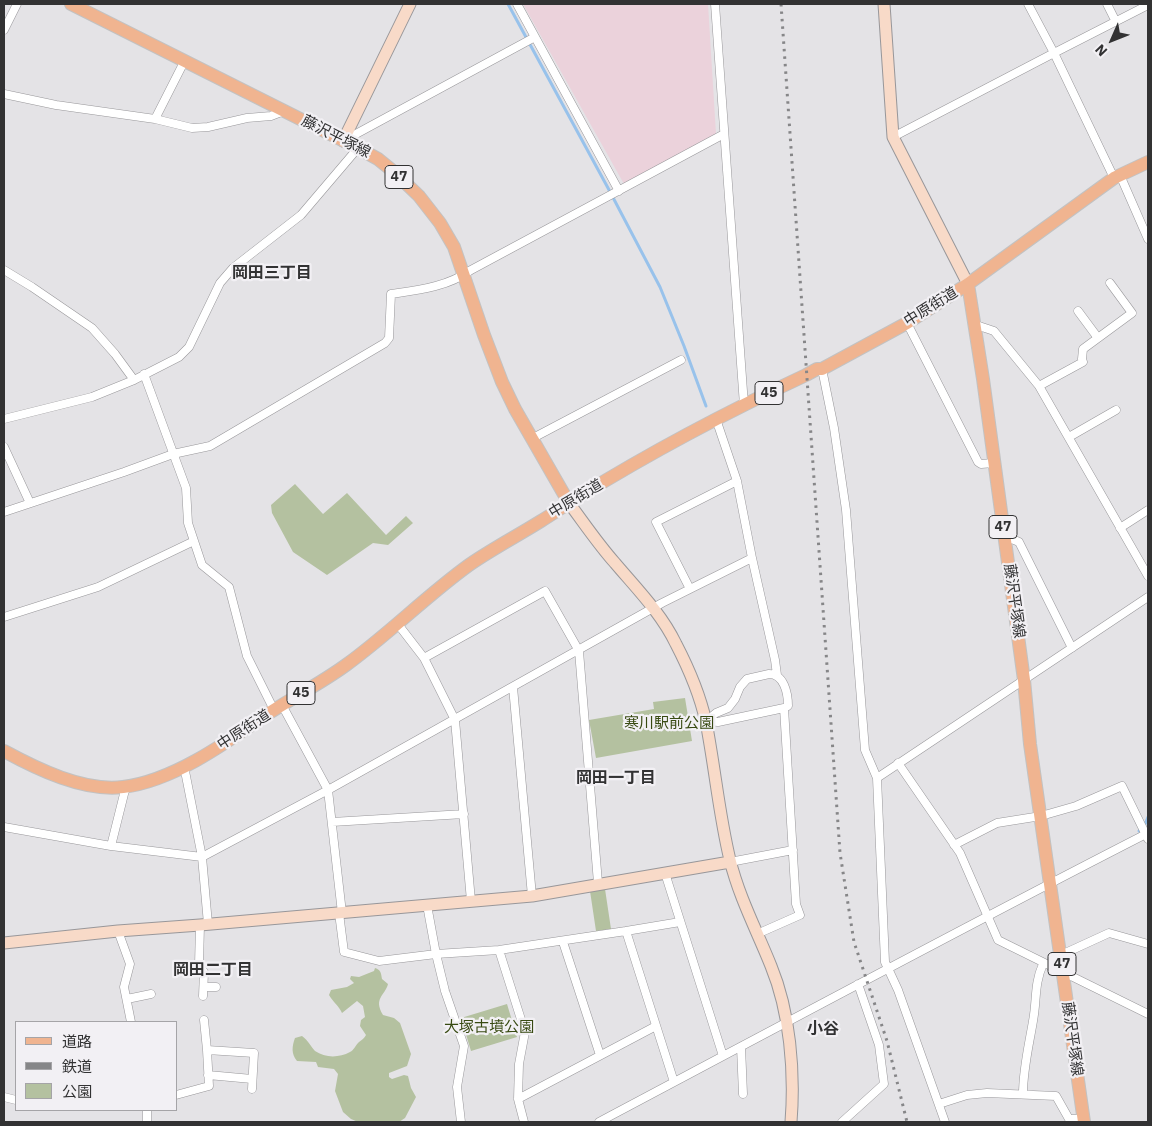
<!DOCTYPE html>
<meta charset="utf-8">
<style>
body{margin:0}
#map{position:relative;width:1152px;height:1126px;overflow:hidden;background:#e4e3e6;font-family:"IBM Plex Sans","Noto Sans JP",sans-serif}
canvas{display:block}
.frame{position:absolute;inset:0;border:5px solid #323233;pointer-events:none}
.legend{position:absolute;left:15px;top:1021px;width:162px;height:90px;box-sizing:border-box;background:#f2f0f4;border:1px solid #a5a4a7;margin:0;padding:6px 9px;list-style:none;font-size:15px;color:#323233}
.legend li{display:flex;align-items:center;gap:10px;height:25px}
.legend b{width:25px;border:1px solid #a5a4a7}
.north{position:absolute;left:1087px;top:15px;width:50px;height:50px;-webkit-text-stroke:4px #f2f0f4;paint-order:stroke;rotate:226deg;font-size:14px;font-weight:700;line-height:20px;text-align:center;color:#323233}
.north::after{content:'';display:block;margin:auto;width:18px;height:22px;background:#323233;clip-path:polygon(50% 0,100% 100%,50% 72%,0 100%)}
</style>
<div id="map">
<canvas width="1152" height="1126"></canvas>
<div class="frame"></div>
<ul class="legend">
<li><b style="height:6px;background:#f0b490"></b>道路</li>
<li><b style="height:6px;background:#868688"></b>鉄道</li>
<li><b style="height:14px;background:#b4c1a0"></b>公園</li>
</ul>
<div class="north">N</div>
</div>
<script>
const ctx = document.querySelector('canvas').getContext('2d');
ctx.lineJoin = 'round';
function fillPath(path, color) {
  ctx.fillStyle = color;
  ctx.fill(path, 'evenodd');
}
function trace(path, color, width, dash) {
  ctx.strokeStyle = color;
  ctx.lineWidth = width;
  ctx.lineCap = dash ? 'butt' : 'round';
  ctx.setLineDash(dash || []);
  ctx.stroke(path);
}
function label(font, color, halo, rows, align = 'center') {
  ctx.font = font + ' "IBM Plex Sans","Noto Sans JP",sans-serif';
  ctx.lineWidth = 4.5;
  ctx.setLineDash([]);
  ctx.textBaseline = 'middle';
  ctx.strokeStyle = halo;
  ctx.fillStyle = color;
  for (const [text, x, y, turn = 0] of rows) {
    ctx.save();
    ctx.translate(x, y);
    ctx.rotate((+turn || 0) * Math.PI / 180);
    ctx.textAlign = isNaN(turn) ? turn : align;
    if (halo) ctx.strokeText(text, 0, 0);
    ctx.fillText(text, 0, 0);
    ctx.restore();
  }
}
fillPath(new Path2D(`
 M523 4H708L716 134 624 184Z`), '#ebd2db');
fillPath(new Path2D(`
 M295 484 323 514 347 493 386 535 406 516 413 523 388 545 373 543 327 575 293 552 272 513 271 505Z
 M685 698 692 741 596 758 589 720 654 709 653 702Z
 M605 889 611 929 596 931 590 891Z
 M375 968C381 970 381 973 382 979L388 984C385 996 373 998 383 1015L394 1018 400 1023 411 1054 407 1066 389 1073V1077L392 1079 404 1075 408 1076 411 1088 416 1097 405 1118 399 1122H358L351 1119 343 1112 335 1091 338 1074 334 1069 318 1067 316 1062 297 1061C291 1054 292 1046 295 1038L302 1036C308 1040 311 1047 315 1051 325 1058 339 1058 350 1052 354 1050 355 1046 358 1043 361 1040 363 1040 366 1035L360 1026 361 1020 365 1017 363 1006 357 1001 342 1013C339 1006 333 1002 329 995L331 990 347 987 354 983 350 979 351 976 359 977 374 971Z
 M507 1004 517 1037 471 1051 461 1018Z`), '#b4c1a0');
trace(new Path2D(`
 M508 4 608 188 660 287 684 346 706 406
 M1139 831 1144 827 1148 817`), '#98c2eb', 3);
const street = new Path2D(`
 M517 4 619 191
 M715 4 744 405
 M1028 4 1054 53 1148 5
 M1107 4 1116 22
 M4 30 17 4
 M4 94 56 105 155 119 192 128 208 127 247 118 271 116 284 111
 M155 119 184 62
 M893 137 1054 53 1114 178
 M343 141 535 37
 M1120 175 1148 239
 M4 270 32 287 92 328 115 354 134 380
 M1078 311 1098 338
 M907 323 978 462 981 464 994 463
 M976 325 994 331 1039 386 1148 576
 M822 369 834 428 846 510 865 750 877 778 885 962 898 990 945 1122
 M144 374 186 488 188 523 202 565 229 587 247 656 274 710
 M1039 386 1083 362 1082 359 1083 349 1132 313 1110 283
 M4 419 92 397 134 380 179 357 189 347 220 283 233 268 301 215 358 148
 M1069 437 1116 410
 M533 438 681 360
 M4 447 30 503
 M4 512 124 472 173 454 210 446 385 343 389 338 391 294C419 290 447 287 471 270L724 134
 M1120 528 1148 510
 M1005 536 1019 542 1072 648
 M752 558 775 660 777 675
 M690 589 656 522 737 481
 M4 617 98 587 194 541
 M397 623 424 658 455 720 471 901
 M424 658 545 591 579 651 598 883
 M769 674C784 674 788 693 788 706L784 708 718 722 706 721 716 713 728 708 735 699 740 687 747 679Z
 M513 687 532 896
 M282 705 328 790 342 913
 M898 763 960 853 998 940 1148 1014
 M184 766 202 857 208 924
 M877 778 1148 597
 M332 822 464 814
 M4 827 111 846 202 857 328 790 662 603 752 558 737 481 716 419
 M954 845 997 823 1041 816 1076 806 1122 786 1148 839
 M111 846 126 786
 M730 862 793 850
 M665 873 723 1056
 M427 905 436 954 499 950 626 931 674 1082
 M339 913 344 952 379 961 436 954 445 991 464 1046 457 1087 461 1122
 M200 925 199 965 204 972 203 996
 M118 931 130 964 124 987 131 1022
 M626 931 680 922
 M757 934 800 915 796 904 784 708
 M563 942 600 1055
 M499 950 525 1032 519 1064 518 1099 524 1122
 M1061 955 1109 933 1148 944
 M204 987H216
 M127 999 151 994
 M204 1020 207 1050
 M741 1047 743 1094
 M208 1075 252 1079
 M1023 1094C1023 1069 1029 1045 1033 1021 1037 1000 1034 984 1043 964
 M176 1095 209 1086 207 1050 254 1053 252 1089
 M4 1097 16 1100
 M518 1099 656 1026
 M939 1104 967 1095 987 1093 1056 1096 1069 1119H1083
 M147 1110V1122
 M599 1122C782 1025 964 927 1148 833
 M842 1122 884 1084 879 1045 858 984`);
const secondary = new Path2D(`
 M884 4 893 137 968 284
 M343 141 410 4
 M569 503C584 523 598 544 615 563 637 589 661 613 676 644 689 669 700 695 706 722 715 768 719 815 730 860 739 897 757 931 771 966 790 1012 795 1072 791 1122
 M4 943 118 931 200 925 532 896 730 862`);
const primary = new Path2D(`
 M71 4 358 148 378 159 394 172 419 196 440 223 454 247 484 335 502 382 515 409 569 503
 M968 284 983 379 1024 680 1030 744 1084 1122
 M4 751C37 769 84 792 123 787 172 781 223 745 263 717 290 699 320 684 346 665 389 634 426 596 469 565 492 549 517 536 541 521 554 513 567 504 580 496 653 451 729 411 806 375L817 369H822L907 323 968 284 1114 178 1148 162`);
trace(street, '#98979a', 9);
trace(secondary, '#98979a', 13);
trace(primary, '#c2c2c2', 14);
trace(street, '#fff', 8);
trace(secondary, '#f8dac8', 11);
trace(primary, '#f0b490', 12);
trace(new Path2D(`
 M781 4 840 853 854 942 887 1041 907 1122`), '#868688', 3, [2.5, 5]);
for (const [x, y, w] of [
 [399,177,28],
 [769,393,28],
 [1003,527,28],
 [301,693,28],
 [1062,964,28]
]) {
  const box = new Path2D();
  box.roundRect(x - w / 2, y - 11.5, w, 23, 4);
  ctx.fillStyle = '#f2f0f4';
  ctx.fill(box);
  trace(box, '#323233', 1);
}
label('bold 14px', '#323233', null, [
 ["47",399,177],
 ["45",769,393],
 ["47",1003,527],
 ["45",301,693],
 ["47",1062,964]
]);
label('15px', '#323233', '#f2f0f4', [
 ["藤沢平塚線",336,137,27],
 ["中原街道",931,307,-32],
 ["中原街道",576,499,-31],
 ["藤沢平塚線",1014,601,82],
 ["中原街道",244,730,-33],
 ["藤沢平塚線",1072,1039,82]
]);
label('15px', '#384a12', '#f2f0f4', [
 ["寒川駅前公園",669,724],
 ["大塚古墳公園",489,1028]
]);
label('bold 16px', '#323233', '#f2f0f4', [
 ["岡田三丁目",272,273],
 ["岡田一丁目",616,778],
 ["岡田二丁目",213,970],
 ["小谷",823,1029]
]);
</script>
